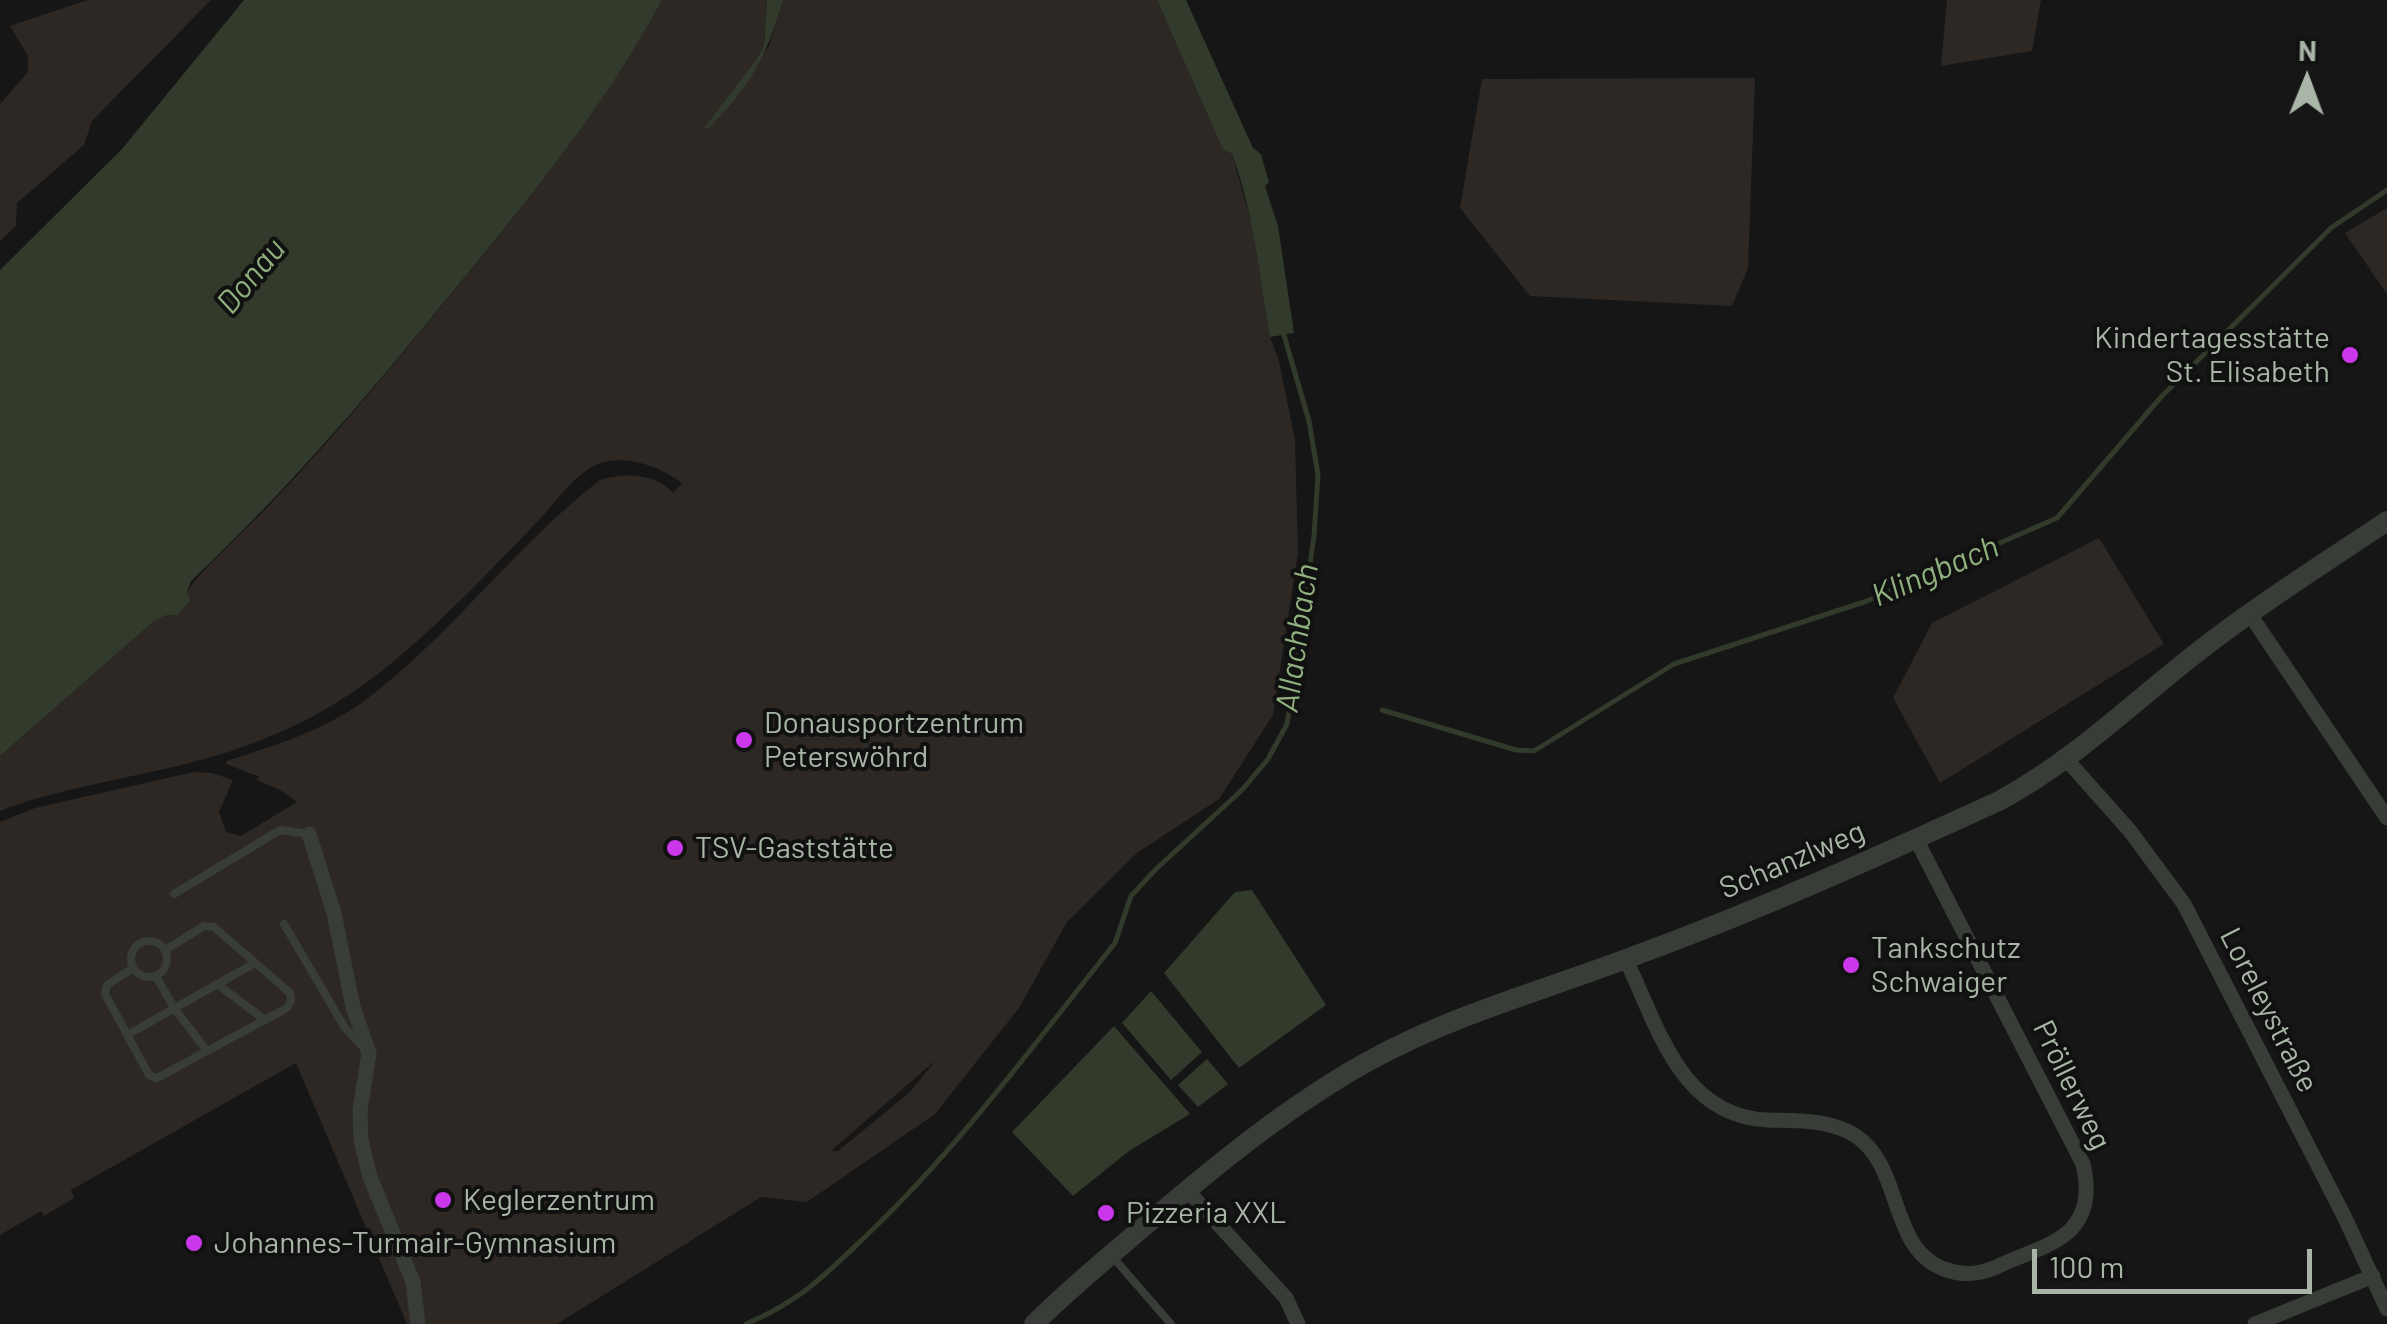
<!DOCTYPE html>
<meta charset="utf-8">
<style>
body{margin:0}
#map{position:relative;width:2387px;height:1324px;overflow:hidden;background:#151615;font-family:Barlow,sans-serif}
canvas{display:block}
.north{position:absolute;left:2257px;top:30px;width:100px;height:100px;-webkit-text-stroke:8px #101110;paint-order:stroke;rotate:1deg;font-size:28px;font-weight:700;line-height:40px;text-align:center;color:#a9b6a7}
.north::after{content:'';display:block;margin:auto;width:35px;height:45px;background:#a9b6a7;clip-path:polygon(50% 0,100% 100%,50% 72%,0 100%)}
.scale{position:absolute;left:2032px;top:1249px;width:280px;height:45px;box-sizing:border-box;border:5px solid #a9b6a7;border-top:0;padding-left:12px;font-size:30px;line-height:35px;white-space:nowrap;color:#a9b6a7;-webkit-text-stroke:8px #101110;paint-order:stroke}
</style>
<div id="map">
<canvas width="2387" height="1324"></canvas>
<div class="north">N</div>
<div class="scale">100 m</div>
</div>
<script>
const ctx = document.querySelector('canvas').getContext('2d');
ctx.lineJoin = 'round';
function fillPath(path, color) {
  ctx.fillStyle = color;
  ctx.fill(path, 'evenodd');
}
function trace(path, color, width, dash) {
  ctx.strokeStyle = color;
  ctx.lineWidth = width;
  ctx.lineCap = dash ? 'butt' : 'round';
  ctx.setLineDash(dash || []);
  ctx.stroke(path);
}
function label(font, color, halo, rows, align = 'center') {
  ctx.font = font + ' Barlow,sans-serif';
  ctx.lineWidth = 8;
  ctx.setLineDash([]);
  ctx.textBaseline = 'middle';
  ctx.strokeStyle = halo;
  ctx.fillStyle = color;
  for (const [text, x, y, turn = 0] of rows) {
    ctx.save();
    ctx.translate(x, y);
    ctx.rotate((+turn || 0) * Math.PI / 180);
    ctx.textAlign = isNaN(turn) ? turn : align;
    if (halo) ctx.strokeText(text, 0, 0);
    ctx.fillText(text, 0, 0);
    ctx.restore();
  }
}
fillPath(new Path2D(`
 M88 0H211L92 121 84 145 17 203 16 226 0 241V104L28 72V56L10 26Z
 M662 0H767L764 45 758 57 705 127 708 128 769 46 783 0H1157L1223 150 1232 154 1252 225 1270 337 1279 361 1295 440 1298 552 1273 715 1219 799 1137 853 1067 922 1019 1008 935 1114 807 1202 761 1197 557 1324H407L296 1063 71 1190 74 1198 44 1216 41 1211 0 1235V822L35 808 194 772 212 773 233 780 219 812 226 832 241 836 297 802 282 791 257 780 260 777 226 764 227 761C272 746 320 732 360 704 449 639 513 547 600 480 623 472 657 474 673 493L682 483C659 466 624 453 596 465 572 476 554 505 536 523 492 569 448 615 400 656 335 712 267 744 185 764 123 780 59 788 0 811V756L153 622C181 608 188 585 210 564 297 482 373 390 449 297 526 203 604 108 662 0ZM936 1060 910 1092 838 1151H831Z
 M1947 0H2041L2032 51 1941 66Z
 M1755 78 1748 268 1732 306 1530 296 1460 208 1482 79Z
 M2387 208V294L2345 233Z
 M2099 538 2164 644 1940 783 1893 698 1932 623Z`), '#2e2825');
fillPath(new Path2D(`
 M244 0H662C606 105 530 198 455 289 372 391 287 491 191 581L187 592 190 600 178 615H166L153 622 0 756V270L122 149Z
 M767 0H783C766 58 751 85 709 128H704L758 57 764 45Z
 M1157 0H1186L1253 148 1261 154 1269 182 1265 186 1278 226 1294 333 1270 337C1259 276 1254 213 1232 154L1223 150Z
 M1252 890 1326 1005 1239 1068 1164 973 1235 892Z
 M1151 991 1202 1052 1171 1080 1122 1023Z
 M1114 1026 1190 1114 1129 1151 1073 1196 1012 1132Z
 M1207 1059 1228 1084 1198 1107 1178 1085Z`), '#313a2b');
trace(new Path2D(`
 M1382 710 1516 750 1534 751 1674 664 1867 601 2057 518 2161 397 2331 228 2387 190
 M746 1324C802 1300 825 1275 868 1234 960 1146 1035 1043 1115 943L1131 896 1156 869 1242 790 1268 759 1287 724 1314 536 1318 475 1309 421 1283 332`), '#313a2b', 5);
trace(new Path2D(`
 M174 894 280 830 309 834
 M284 924 345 1028 362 1046
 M131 959a18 18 0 1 1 36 0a18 18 0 1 1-36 0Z
 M133 968 107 985 105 994 149 1075 157 1078 287 1008 291 1001 290 993 214 927 204 926 165 950
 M156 976 174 1008 207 1051
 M217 984 265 1020
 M127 1035 255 963
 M1111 1255 1171 1324`), '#383d38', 8);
trace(new Path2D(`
 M2249 613 2387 818
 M2066 759 2130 831 2184 904 2345 1218 2387 1309
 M309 834 334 913 353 1007 369 1053 360 1110 361 1140 370 1177 413 1282 418 1324
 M1626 960C1658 1026 1680 1116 1767 1120 1797 1121 1830 1119 1856 1136 1904 1168 1888 1251 1947 1270 1968 1277 1985 1273 2005 1263 2025 1254 2050 1247 2067 1233 2088 1215 2089 1189 2083 1164L1916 839
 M1187 1190 1286 1298 1298 1324
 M2255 1324 2373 1276`), '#383d38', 15);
trace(new Path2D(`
 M1034 1324C1071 1287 1113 1253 1153 1219 1221 1161 1290 1105 1367 1062 1455 1013 1549 989 1642 953 1764 908 1881 855 1999 801 2070 763 2127 708 2190 658 2253 608 2320 566 2387 521`), '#383d38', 20);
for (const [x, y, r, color] of [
 [2350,355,10,"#cb38eb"],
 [744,740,10,"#cb38eb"],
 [675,848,10,"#cb38eb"],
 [1851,965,10,"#cb38eb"],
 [443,1200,10,"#cb38eb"],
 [1106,1213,10,"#cb38eb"],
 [194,1243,10,"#cb38eb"]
]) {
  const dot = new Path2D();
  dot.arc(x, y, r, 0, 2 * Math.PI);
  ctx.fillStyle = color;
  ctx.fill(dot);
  trace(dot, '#101110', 4);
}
label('30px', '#a9b6a7', '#101110', [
 ["Kindertagesstätte",2330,338,"right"],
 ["St. Elisabeth",2330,372,"right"],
 ["Donausportzentrum",764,723],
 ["Peterswöhrd",764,757],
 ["TSV-Gaststätte",695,848],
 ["Tankschutz",1871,948],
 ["Schwaiger",1871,982],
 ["Keglerzentrum",463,1200],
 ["Pizzeria XXL",1126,1213],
 ["Johannes-Turmair-Gymnasium",214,1243]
], 'left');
label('30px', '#a9b6a7', '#101110', [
 ["Schanzlweg",1792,860,-23],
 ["Loreleystraße",2269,1010,63],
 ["Pröllerweg",2072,1085,64]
]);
label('italic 32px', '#91b07f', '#101110', [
 ["Donau",251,276,-50],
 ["Klingbach",1935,571,-23],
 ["Allachbach",1297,638,-82]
]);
</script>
